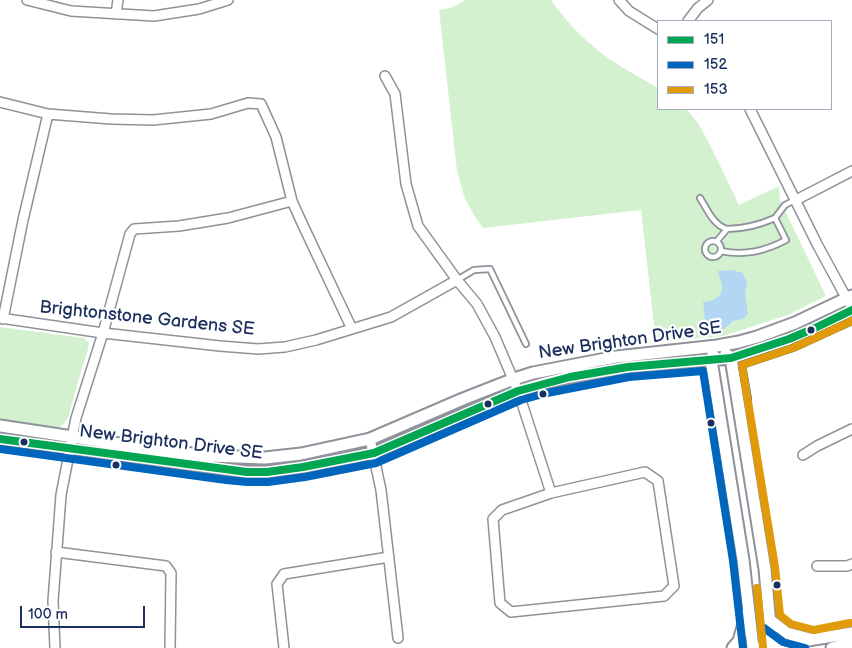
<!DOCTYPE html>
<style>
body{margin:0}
#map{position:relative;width:852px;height:648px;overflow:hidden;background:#fff;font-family:"Balsamiq Sans",sans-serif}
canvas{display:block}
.legend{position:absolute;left:657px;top:20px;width:175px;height:90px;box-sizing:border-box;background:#fff;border:1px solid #a4acbf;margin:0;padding:6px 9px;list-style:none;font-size:15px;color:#1b2f5e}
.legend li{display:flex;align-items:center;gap:10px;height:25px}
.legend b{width:25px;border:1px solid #a4acbf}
.scale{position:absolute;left:20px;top:606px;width:125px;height:22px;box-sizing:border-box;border:2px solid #1b2f5e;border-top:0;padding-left:6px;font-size:15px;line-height:18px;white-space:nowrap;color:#1b2f5e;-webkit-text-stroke:4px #fff;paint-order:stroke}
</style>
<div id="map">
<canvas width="852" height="648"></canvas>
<ul class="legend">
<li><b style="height:6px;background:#00a651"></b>151</li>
<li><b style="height:6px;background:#0065bd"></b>152</li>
<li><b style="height:6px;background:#e19a09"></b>153</li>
</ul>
<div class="scale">100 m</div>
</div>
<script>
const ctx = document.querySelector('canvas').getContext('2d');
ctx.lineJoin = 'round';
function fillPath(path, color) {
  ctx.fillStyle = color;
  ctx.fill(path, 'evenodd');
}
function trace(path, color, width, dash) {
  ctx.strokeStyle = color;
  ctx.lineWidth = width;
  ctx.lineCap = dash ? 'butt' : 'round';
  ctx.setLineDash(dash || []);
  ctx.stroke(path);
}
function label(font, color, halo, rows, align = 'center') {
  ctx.font = font + ' "Balsamiq Sans",sans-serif';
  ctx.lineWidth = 4.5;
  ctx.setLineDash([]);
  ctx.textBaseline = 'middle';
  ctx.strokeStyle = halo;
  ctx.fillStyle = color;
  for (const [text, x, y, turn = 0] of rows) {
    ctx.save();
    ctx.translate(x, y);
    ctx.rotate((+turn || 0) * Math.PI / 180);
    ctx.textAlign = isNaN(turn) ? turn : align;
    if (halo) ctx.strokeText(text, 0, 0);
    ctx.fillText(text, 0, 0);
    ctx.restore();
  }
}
fillPath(new Path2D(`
 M465 0H551C563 17 577 33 593 46 612 63 636 75 658 88V109H686C700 122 708 142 717 159 724 174 732 190 739 205L779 186 780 200 826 296 788 315 723 336 656 342 641 210 483 228 475 217 465 199 457 171 439 10C450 9 456 6 465 0Z
 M0 327 84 338 89 343 88 349 78 382 68 418 59 428 0 420Z`), '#d4f1cf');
fillPath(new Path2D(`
 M737 270 736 272H742L747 282 745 293 748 314 743 319 733 321 724 329 713 330 705 321 703 302C711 302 722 298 722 288 722 283 719 276 718 271Z`), '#b3d6f4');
const lane = new Path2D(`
 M700 198C707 209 714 226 727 229
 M705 249a8 8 0 1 1 16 0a8 8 0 1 1-16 0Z
 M717 241 727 229C744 229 759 225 775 218
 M721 251C745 256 765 251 786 240L775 218 785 205 795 200
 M457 280 474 270 490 269 526 344`);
const street = new Path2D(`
 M27 0 71 11 154 16 199 9 228 0
 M619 0 629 11 658 29
 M116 14 118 0
 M688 21 698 8 708 0
 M385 76 395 94 406 184 418 226 457 280 477 304 495 337 518 391 551 493
 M0 102 48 114 111 119 153 120 211 114 248 103 261 104 276 137 292 201 301 221 352 329
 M750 109 817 244 849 303
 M796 200 852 171
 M0 318 103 333 220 346 258 349 285 347 316 340 391 317 457 280
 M3 319 23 220 48 114
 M370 439 381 490 398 638
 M803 455 817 446 852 429
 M645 472 658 481 674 586 664 596 511 612 500 603 493 519 502 510 551 493Z
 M56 552 166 566 171 573 170 648
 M817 566H847L852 564
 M55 648 53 601 61 495 76 418 103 333 130 234 134 229 179 226 228 218 292 201
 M284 648 277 584 284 574 389 557`);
const secondary = new Path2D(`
 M726 354 731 358 765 569 772 648
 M713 355 711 360 743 560 753 648
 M0 426 166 451 210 456 265 458 301 454 370 439 463 399 514 379 533 373 616 357 717 346 739 342 757 337 795 323 852 296
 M0 439 247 472H267L303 467 374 453 518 391 545 383 570 377 628 367 731 358 789 339 815 328 852 310
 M770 620 787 633 810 639
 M733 648 739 641 747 613
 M759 648 852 633
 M832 648 852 643`);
trace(lane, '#8e929a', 8);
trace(street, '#8e929a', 12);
trace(secondary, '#8e929a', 15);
trace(lane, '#fff', 4.5);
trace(street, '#fff', 9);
trace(secondary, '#fff', 11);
trace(new Path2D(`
 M0 439 247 472H267L303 467 374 453 518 391 570 377 628 367 731 358 789 339 815 328 852 310`), '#00a651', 8);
trace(new Path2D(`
 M748 399 742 365 793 348 852 321
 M0 449 226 480 247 482H268L305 477 376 463 521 400 547 393 629 377 703 371 733 561 743 648
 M764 628 783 642 805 648`), '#0065bd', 8);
trace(new Path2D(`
 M757 588 763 647
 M850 623 814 630 791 624 780 615 775 567 742 365 793 348 852 321`), '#e19a09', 8);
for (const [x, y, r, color] of [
 [811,330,4.5,"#1b2f5e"],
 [543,394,4.5,"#1b2f5e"],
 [488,404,4.5,"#1b2f5e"],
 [711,423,4.5,"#1b2f5e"],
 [24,442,4.5,"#1b2f5e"],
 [116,465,4.5,"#1b2f5e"],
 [777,585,4.5,"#1b2f5e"]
]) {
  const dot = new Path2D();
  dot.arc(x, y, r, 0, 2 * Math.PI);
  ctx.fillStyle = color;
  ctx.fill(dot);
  trace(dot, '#fff', 2);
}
label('18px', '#1b2f5e', '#fff', [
 ["Brightonstone Gardens SE",147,319,6],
 ["New Brighton Drive SE",630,341,-8],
 ["New Brighton Drive SE",171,443,7]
]);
</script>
